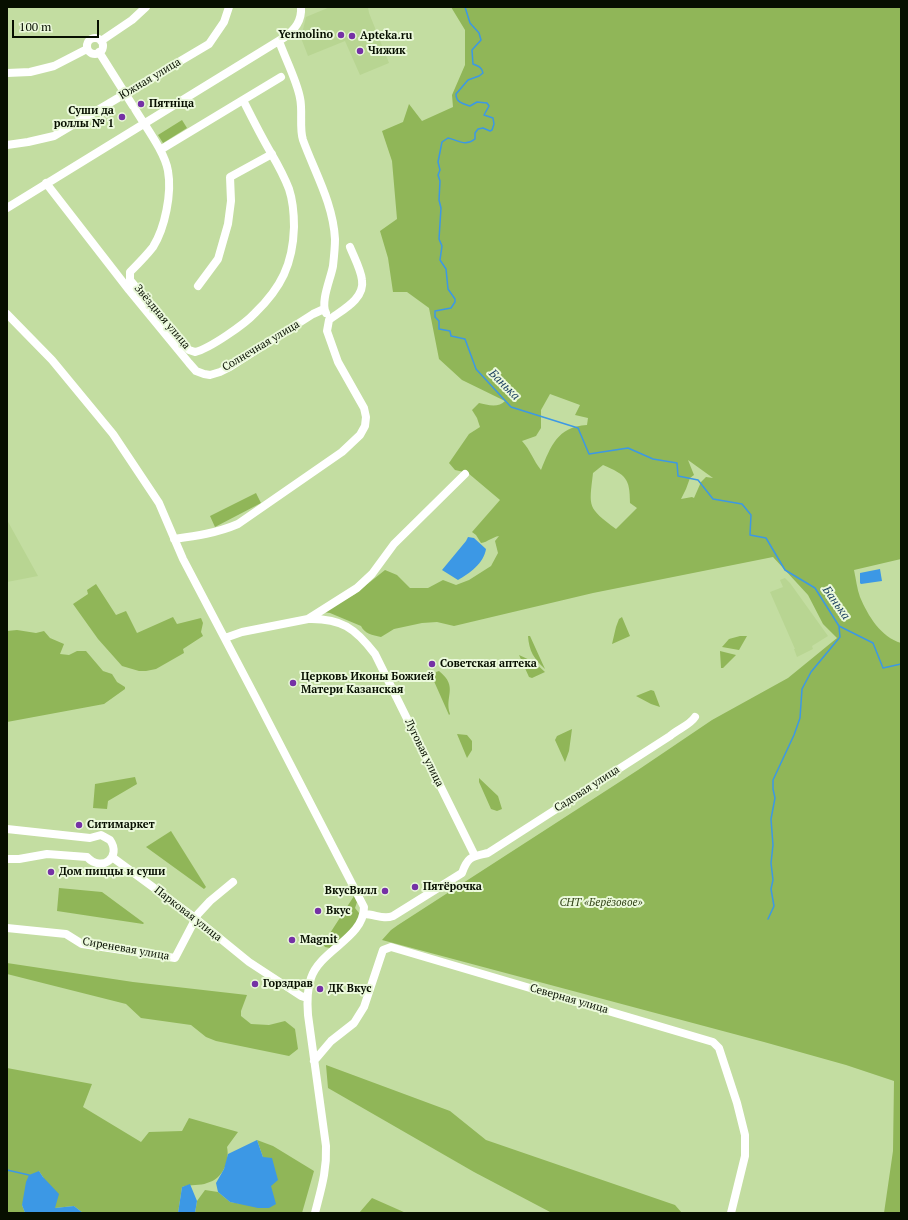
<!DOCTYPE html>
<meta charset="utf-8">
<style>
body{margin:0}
#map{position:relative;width:908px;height:1220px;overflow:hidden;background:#c3dda1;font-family:"PT Serif",serif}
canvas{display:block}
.frame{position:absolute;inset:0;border:8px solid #070f00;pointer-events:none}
.scale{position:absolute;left:12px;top:20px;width:87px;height:18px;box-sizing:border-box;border:2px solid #070f00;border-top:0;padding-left:5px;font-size:12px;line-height:14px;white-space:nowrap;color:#070f00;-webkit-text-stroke:3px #ebf9db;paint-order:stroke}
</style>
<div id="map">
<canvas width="908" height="1220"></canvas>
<div class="frame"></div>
<div class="scale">100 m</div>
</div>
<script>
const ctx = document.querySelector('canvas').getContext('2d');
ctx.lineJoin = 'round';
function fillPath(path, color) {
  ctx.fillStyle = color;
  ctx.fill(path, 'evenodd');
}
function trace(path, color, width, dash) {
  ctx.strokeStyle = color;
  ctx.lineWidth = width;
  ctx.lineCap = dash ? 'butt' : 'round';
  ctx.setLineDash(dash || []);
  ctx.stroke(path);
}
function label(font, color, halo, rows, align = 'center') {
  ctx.font = font + ' "PT Serif",serif';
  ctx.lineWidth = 4;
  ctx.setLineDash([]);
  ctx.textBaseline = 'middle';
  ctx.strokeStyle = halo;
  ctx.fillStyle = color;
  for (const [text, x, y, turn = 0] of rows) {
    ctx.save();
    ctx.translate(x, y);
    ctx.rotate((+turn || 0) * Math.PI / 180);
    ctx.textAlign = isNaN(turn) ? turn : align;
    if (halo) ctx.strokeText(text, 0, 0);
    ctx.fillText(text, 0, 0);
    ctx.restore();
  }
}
fillPath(new Path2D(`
 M330 7H368L369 13 389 63 360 75 345 41 308 56 301 38 306 17Z
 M7 520 38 576 7 582Z
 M785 578 790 583 828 636 812 646 813 649 797 657 794 649H795L770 592 783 587 780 580Z`), '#b8d592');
fillPath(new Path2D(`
 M451 7H901V559L854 570C856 579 857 589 860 597 868 616 881 637 901 643V1213H884L893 1151 894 1081 846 1065 764 1042 382 940 391 930 398 925 638 770 712 720 788 678 837 638 823 624 808 595 773 557 593 593 454 626 437 622 422 623 394 629 381 637C372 635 365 634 361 626L330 613 322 612 355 594 385 570 397 575 410 588H428L443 580 456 585 469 580 491 566 498 553 495 541 499 536C492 537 488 542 481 543L476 535 472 532 500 500 468 473 455 470 449 463 469 434 480 427 477 418 472 410 479 403C487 405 499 408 505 401L462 380 439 359 429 308 407 292H393L388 258 380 231 397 219 392 161 382 131 403 122 409 104 422 121 453 107 452 95 465 65V30ZM550 394 580 405 575 415 588 418 587 425C557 427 551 446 541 470 533 460 531 451 522 441L536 436 541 428V410ZM688 460 713 478 706 477 701 482 694 498 692 497 681 499 686 489 690 478 694 475ZM603 465C626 475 630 478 630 503L637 508 616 529C587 507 589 508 593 473Z
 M182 120 187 128 163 143 158 135Z
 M256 493 261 503 215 527 210 516Z
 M96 584 116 615 126 611 137 633 173 617 177 624 201 618 203 623 201 632 203 636 183 649 184 653 156 669 146 671H139L122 666 98 639 73 604 88 594 87 590Z
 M622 617 630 636 612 644 616 627 619 619Z
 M17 630 36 633 44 631 50 638 64 644 60 654 69 655 77 651H86L103 671 112 674 117 682 125 687V689L104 704 7 722V631Z
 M528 636H530L545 669C534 659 529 651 528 636Z
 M740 636H747L739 650 722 647 729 639Z
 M720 651 736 655 723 668H721Z
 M519 655 534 662 545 672 532 678 529 677Z
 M439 671C459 687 444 696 450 714L449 715 433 679 436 672Z
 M651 690 654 691 660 707 651 704 636 696Z
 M572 729 569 751 565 762 555 740 557 736Z
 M457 734 467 735 472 741V750L467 758Z
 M135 777 137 784 108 801 107 809 93 808 95 784Z
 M479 778 498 796 502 809 497 811 491 809 479 782Z
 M171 831 206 887 204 889 146 847Z
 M59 888 102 892 144 923 143 924 57 911Z
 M354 896 357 902 355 908 359 913C359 928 341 939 330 948L325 947 323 944Z
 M7 963 133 982 247 995 241 1011V1016L251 1024 269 1025 285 1021 295 1029 298 1049 289 1056 216 1041 206 1037 191 1025 141 1018 126 1004 7 974Z
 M326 1065 450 1111 486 1140 675 1205 682 1213H552L474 1172 328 1088Z
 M7 1068 92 1084 83 1107 141 1142 149 1132 182 1131 189 1118 238 1132 227 1147C230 1161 223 1179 207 1183 200 1186 191 1184 182 1187L178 1213H83L74 1206 55 1208 43 1177 39 1171 22 1205 25 1213H7Z
 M257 1140 273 1146 314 1171 302 1213H195L197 1201 205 1190 218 1192 230 1202 243 1204 263 1157Z
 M372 1198 406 1213H359Z`), '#90b658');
fillPath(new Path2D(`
 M468 537 474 538 486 549C484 563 469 574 458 580L442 570 466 541Z
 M880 569 882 581 861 584 860 583V573Z
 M257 1140 263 1157 272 1158 278 1180 271 1186 276 1204 269 1208H258L230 1202 218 1192 216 1183 224 1169 228 1154Z
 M39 1171 43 1177 59 1194 55 1208 74 1206 83 1213H25L22 1205 26 1182 29 1175Z
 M190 1184 197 1201 195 1213H178L182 1187Z`), '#3c98e5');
trace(new Path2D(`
 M465 7 470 23 479 33 481 40 472 50 473 64C478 66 482 67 483 73L479 76 468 80 456 94C456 103 464 104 470 106L477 102 487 103 489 106 484 115 493 118 494 124 492 130 490 131 483 128 478 129 475 133V139C465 147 458 140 448 138L442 142 438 162 440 170 438 175 440 181 439 200 441 208 439 239 442 246 440 260 446 269 448 289 455 299V302L451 308 435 311V317L439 321V329L450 331 451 336 465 339 476 369 511 407 578 428 589 454 628 448 653 459 677 463 678 476 698 480 713 499 742 504 751 515 750 535 766 538 785 570 815 588 839 626 873 643 883 668 901 664
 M768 919 774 906 771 889 773 880 771 863 773 845 771 819 775 798 773 789V780L794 735 800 718 802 689 811 672 840 637 839 627
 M7 1170 29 1175`), '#3c98e5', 1.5);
trace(new Path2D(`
 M87 46a8 8 0 1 1 16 0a8 8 0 1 1-16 0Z
 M101 41 132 20 146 7
 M279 41C285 58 297 81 300 98 303 111 299 128 303 140 315 173 333 203 335 239 335 247 334 257 333 266 331 278 320 302 326 313
 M99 52 133 106
 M7 73 30 72 54 66 87 49
 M135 109C145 126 165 152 168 171 172 193 165 228 153 247 146 256 138 264 130 272V280L189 350 195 352C209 349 245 324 255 313 281 288 293 264 294 227 294 214 293 201 289 189 284 176 278 165 271 153 261 136 252 118 243 100
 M7 145 28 142 54 136 209 44 224 22 229 7
 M160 150 281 77
 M46 183 129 290 189 363 196 371 204 374 210 375 220 372 230 367 313 314 324 309
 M7 208 285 37C295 29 302 21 301 7
 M198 286 218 259 228 224 231 201 230 177 272 154
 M7 314 52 360 113 434 159 503 183 559 256 698 364 907C364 938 320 950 311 978 307 990 307 1003 308 1015L326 1146C327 1171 321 1189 315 1213
 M174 539C196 536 217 533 238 524L342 452 360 435 365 426 366 417 364 408 338 362 327 331 329 320C342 310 365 299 362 280 361 270 354 257 350 247
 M308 619C341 618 355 628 375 654L475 856
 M225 638 242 632 308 619 357 588 372 574 394 544 465 474
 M7 829 90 838 101 835 110 840C122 857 102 873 87 857L47 854 19 859H7
 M112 857 195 918 249 962 301 996 307 998
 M364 914C375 914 383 920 393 916L462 873C468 856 472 857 488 853L670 736C678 729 690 725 695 717
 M7 928 66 934 82 944 175 958 198 914 210 901 233 882
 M314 1061 331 1041 354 1023 364 1007 383 950 391 947 713 1042 719 1048 737 1103 745 1135V1156L731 1213`), '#fff', 8);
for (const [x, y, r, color] of [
 [341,35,4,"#7531a5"],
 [352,36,4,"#7531a5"],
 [360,51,4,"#7531a5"],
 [141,104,4,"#7531a5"],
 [122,117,4,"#7531a5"],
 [432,664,4,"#7531a5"],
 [293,683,4,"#7531a5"],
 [79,825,4,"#7531a5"],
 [51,872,4,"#7531a5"],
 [415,887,4,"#7531a5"],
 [385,891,4,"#7531a5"],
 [318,911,4,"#7531a5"],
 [292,940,4,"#7531a5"],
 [255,984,4,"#7531a5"],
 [320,989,4,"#7531a5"]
]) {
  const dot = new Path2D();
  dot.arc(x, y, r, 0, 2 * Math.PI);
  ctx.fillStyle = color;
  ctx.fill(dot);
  trace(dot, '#ebf9db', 1.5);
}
label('bold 11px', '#070f00', '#ebf9db', [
 ["Yermolino",333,35,"right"],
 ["Apteka.ru",360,36],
 ["Чижик",368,51],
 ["Пятнiца",149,104],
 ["Суши да",114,111,"right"],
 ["роллы № 1",114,124,"right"],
 ["Советская аптека",440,664],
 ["Церковь Иконы Божией",301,677],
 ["Матери Казанская",301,690],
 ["Ситимаркет",87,825],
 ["Дом пиццы и суши",59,872],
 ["Пятёрочка",423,887],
 ["ВкусВилл",377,891,"right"],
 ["Вкус",326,911],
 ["Magnit",300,940],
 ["Горздрав",263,984],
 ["ДК Вкус",328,989]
], 'left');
label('11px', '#070f00', '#ebf9db', [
 ["Южная улица",150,79,-31],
 ["Звёздная улица",162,317,50],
 ["Солнечная улица",261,346,-31],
 ["Луговая улица",424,753,64],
 ["Садовая улица",587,789,-33],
 ["Парковая улица",188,914,38],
 ["Сиреневая улица",126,949,10],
 ["Северная улица",569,999,16]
]);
label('italic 11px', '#34451a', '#ebf9db', [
 ["СНТ «Берёзовое»",601,903]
]);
label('italic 12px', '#1e4262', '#ebf9db', [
 ["Банька",504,385,45],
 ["Банька",836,603,55]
]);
</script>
